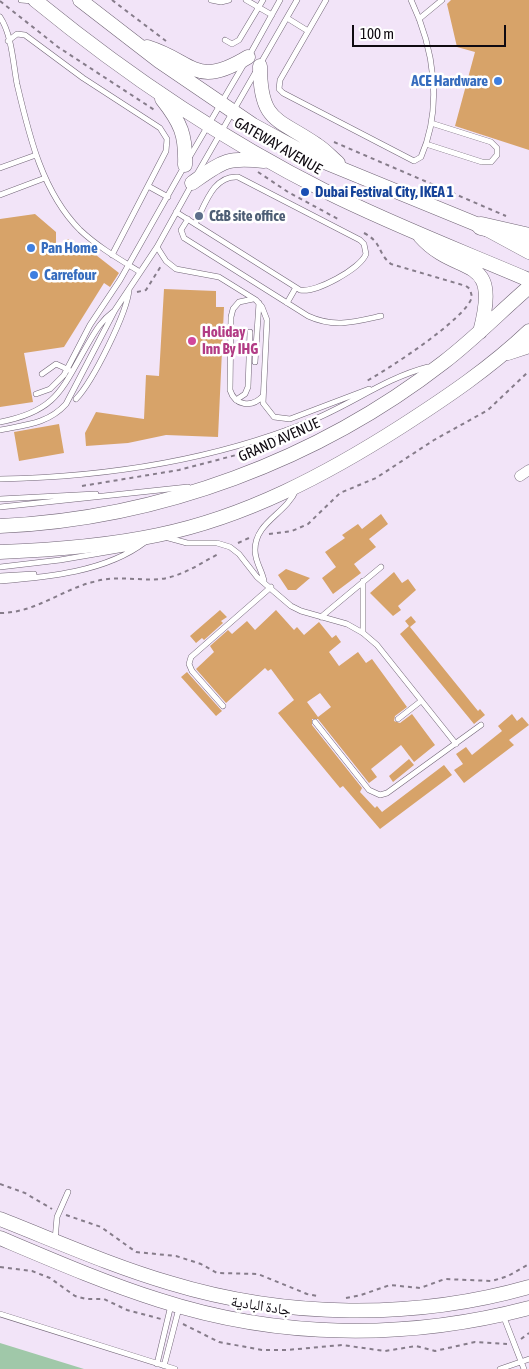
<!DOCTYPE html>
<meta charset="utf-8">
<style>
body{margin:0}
#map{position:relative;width:529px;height:1369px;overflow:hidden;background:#f2e4f8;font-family:"Asap Condensed",sans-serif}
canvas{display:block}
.scale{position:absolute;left:352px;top:25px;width:154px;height:22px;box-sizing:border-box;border:2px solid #0f0a11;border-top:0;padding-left:6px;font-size:15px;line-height:18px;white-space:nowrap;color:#0f0a11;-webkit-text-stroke:4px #fff;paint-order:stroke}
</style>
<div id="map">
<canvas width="529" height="1369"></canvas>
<div class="scale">100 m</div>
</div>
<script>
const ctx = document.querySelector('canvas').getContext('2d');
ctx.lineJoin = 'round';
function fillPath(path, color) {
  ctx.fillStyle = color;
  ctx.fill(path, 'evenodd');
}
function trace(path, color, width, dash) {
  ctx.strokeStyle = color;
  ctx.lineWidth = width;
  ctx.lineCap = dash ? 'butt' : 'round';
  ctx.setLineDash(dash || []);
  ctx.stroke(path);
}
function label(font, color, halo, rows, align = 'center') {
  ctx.font = font + ' "Asap Condensed","Noto Naskh Arabic",sans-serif';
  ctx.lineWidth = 5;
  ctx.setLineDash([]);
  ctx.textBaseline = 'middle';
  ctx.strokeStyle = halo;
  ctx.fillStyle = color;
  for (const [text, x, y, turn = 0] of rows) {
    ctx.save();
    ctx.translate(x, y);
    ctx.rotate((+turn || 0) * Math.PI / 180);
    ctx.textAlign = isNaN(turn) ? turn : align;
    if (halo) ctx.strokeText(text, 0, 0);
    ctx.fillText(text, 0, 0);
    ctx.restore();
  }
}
fillPath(new Path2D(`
 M0 1343 84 1369H0Z`), '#a0c8a9');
fillPath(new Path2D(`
 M451 0H529V150L455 126 475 52 457 47 447 4Z
 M35 214 56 232V252L68 239 82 254 87 248 119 273 110 287 104 283 64 347 24 353 33 402 0 407V219Z
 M164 289 216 291V307H224L218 437 166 435 128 443 86 446 85 433 96 412 144 419 146 375 159 376Z
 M59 424 64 453 19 461 14 432Z
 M381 514 388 524 369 539 376 547 354 564 361 573 333 594 322 578 336 567 325 552 345 538 342 535 358 524 362 529Z
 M286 569 310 578 296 590H288L278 575Z
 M394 572 402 583 408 579 416 590 398 606 401 610 393 616 370 593Z
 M220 610 227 617 221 621 223 623 204 640 202 638 196 643 190 636Z
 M276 610 294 630 297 627 304 635 319 622 332 638 336 635 341 642 329 652 339 666 358 652 366 663 372 659 407 707 395 716 394 721 400 723 412 714 435 745 414 762 401 745 371 769 377 777 369 783 318 719H312V725L362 788 360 792 375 808 377 806 382 812 444 765 452 775 380 829 343 786 340 788 278 713 294 700 271 669 268 671 265 668 226 703 196 669 214 652 210 646 228 630 232 634 247 621 255 630ZM320 693 331 707 318 717 307 702Z
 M411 616 416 622 410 627 478 711 480 709 485 715 474 724 400 634 409 626 405 621Z
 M187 672 222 711 216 716 181 677Z
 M512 714 517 721 522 717 529 725 509 740 514 745 464 783 454 770 463 764 456 754 466 747 472 755 502 731 498 726Z
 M409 759 414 765 393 782 389 776Z`), '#d7a369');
const lane = new Path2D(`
 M21 0 33 1
 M211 0 221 2 229 0
 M246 0 272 15
 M326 0 280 80 279 89 283 93 414 161 421 157C443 107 434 48 411 0
 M0 17C12 35 13 63 17 84 29 135 42 192 80 230 98 247 119 259 140 272
 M287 18 308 31
 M419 19 442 0
 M225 40 232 44 239 40 263 0
 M8 41 17 34 25 35 83 78 160 128 167 139 166 151 112 255
 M249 56 280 0
 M426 144 482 162H491L497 155V148L491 142 431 123
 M189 158 244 64
 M0 168 36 155
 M197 174 297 0
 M148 186 168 197
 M0 195 45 178
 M176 212 300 290C316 293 360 269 366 254L364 244 360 240 238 177C213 175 205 205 195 224
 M188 219 181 230 184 238 308 316C334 328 354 322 381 316
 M157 247 166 261 176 269 219 277 256 300 262 307 267 320 263 403 274 417 290 419 369 389
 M253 299 239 302 233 309 231 317 230 390C235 406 252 408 263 396
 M287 303 295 289
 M255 362 259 303
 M42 374 56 364 69 370
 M36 394 50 389 64 375 90 325 120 280 185 165
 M76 399C93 381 127 313 129 290
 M236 400 245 394 248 387 250 332
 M0 422C58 411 62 388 89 342 96 330 102 320 113 312
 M0 430C25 425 48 424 66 404L115 310 157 247 192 184
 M0 479C104 477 210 461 308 422 349 406 385 378 428 367
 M0 499 96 494
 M0 507 188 487
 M165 537 187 543H217L230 547 239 554 257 577 291 606 301 611 347 624 363 633 377 645 456 744
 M0 567 60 560 136 547
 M0 576 34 574
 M0 581C47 577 106 572 145 542
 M264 581C262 570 255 562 255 550 255 522 286 514 296 490
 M363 581V633
 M321 617 381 567
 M223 706 192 671 189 664 191 657 271 587
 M398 719 421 701
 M315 722 369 790 380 795 387 793 481 725
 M55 1240 57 1217 68 1192
 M0 1314 175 1369
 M503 1315 524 1369
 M157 1364 171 1305
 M164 1366 179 1308
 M500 1369 529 1359`);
const street = new Path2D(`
 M520 476 529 470`);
const secondary = new Path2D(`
 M35 0C124 73 222 139 325 191 391 224 461 251 529 280
 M80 0 159 61 253 125 310 156 481 226 529 252
 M147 47C195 62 195 89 248 57
 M260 66C260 123 278 118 317 145 325 150 331 157 338 163
 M162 99C181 123 186 135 185 165
 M192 183C223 161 226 157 264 161
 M420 236C458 279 502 250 480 332
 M508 353 529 346
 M0 526C159 519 318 460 444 362 474 339 500 312 529 287
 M0 552C53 550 106 546 158 535 246 517 327 474 402 426 447 397 490 368 529 331
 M0 1219C56 1241 112 1266 170 1283 285 1318 413 1320 529 1287
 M0 1238C52 1260 105 1283 159 1300 279 1339 407 1340 529 1308`);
const highway = new Path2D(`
 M481 226 529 237`);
trace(lane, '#706475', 6);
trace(street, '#706475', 11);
trace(secondary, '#706475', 15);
trace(highway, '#706475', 19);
trace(new Path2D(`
 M112 0 166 41
 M0 1 58 47 156 111
 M334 142 506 216
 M258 172 288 192 338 219
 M364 233C383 243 377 253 391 264L466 286 470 289 472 297C466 319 387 370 365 382
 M137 292 146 290 161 266
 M82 486 179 470 259 449
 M269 534 292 531 308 524 340 493 376 478 434 440 488 410 529 371
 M238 543 249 538
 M0 613C35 613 61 590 93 582 116 575 138 581 161 579 183 576 201 563 220 553
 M0 1184 25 1193 52 1209
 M66 1215 101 1227 136 1252 176 1256 201 1264 217 1273 258 1274 307 1294 317 1296
 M0 1267 32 1271 50 1278 75 1296 86 1299H104L127 1310 161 1319
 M346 1298 361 1295 390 1285 420 1288 445 1279 492 1281 508 1276 529 1264
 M183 1324 219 1342 262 1350H287L342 1345 385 1351 416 1346 435 1351 475 1342 507 1344
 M521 1339 529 1333`), '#867c8a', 2, [4, 4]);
trace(lane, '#fff', 5);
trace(street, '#fff', 10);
trace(secondary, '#fff', 14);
trace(highway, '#fff', 18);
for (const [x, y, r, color] of [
 [498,81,5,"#3f7fe0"],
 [305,192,5,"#1a4fb4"],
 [199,216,5,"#5c6f8a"],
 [31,248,5,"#3f7fe0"],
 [34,275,5,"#3f7fe0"],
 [192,341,5,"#d1479c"]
]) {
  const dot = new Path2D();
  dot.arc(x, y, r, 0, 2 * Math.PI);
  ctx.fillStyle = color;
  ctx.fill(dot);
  trace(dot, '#fff', 2);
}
label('bold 15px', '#366cbe', '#fff', [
 ["ACE Hardware",488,81,"right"],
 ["Pan Home",41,248],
 ["Carrefour",44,275]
], 'left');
label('15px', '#0f0a11', '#fff', [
 ["GATEWAY AVENUE",278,146,30],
 ["GRAND AVENUE",279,440,-24],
 ["جادة البادية",261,1306,9]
]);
label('bold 15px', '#164399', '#fff', [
 ["Dubai Festival City, IKEA 1",315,192]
], 'left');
label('bold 15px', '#4e5e75', '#fff', [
 ["C&B site office",209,216]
], 'left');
label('bold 15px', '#b23c85', '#fff', [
 ["Holiday",202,332],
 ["Inn By IHG",202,349]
], 'left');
</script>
